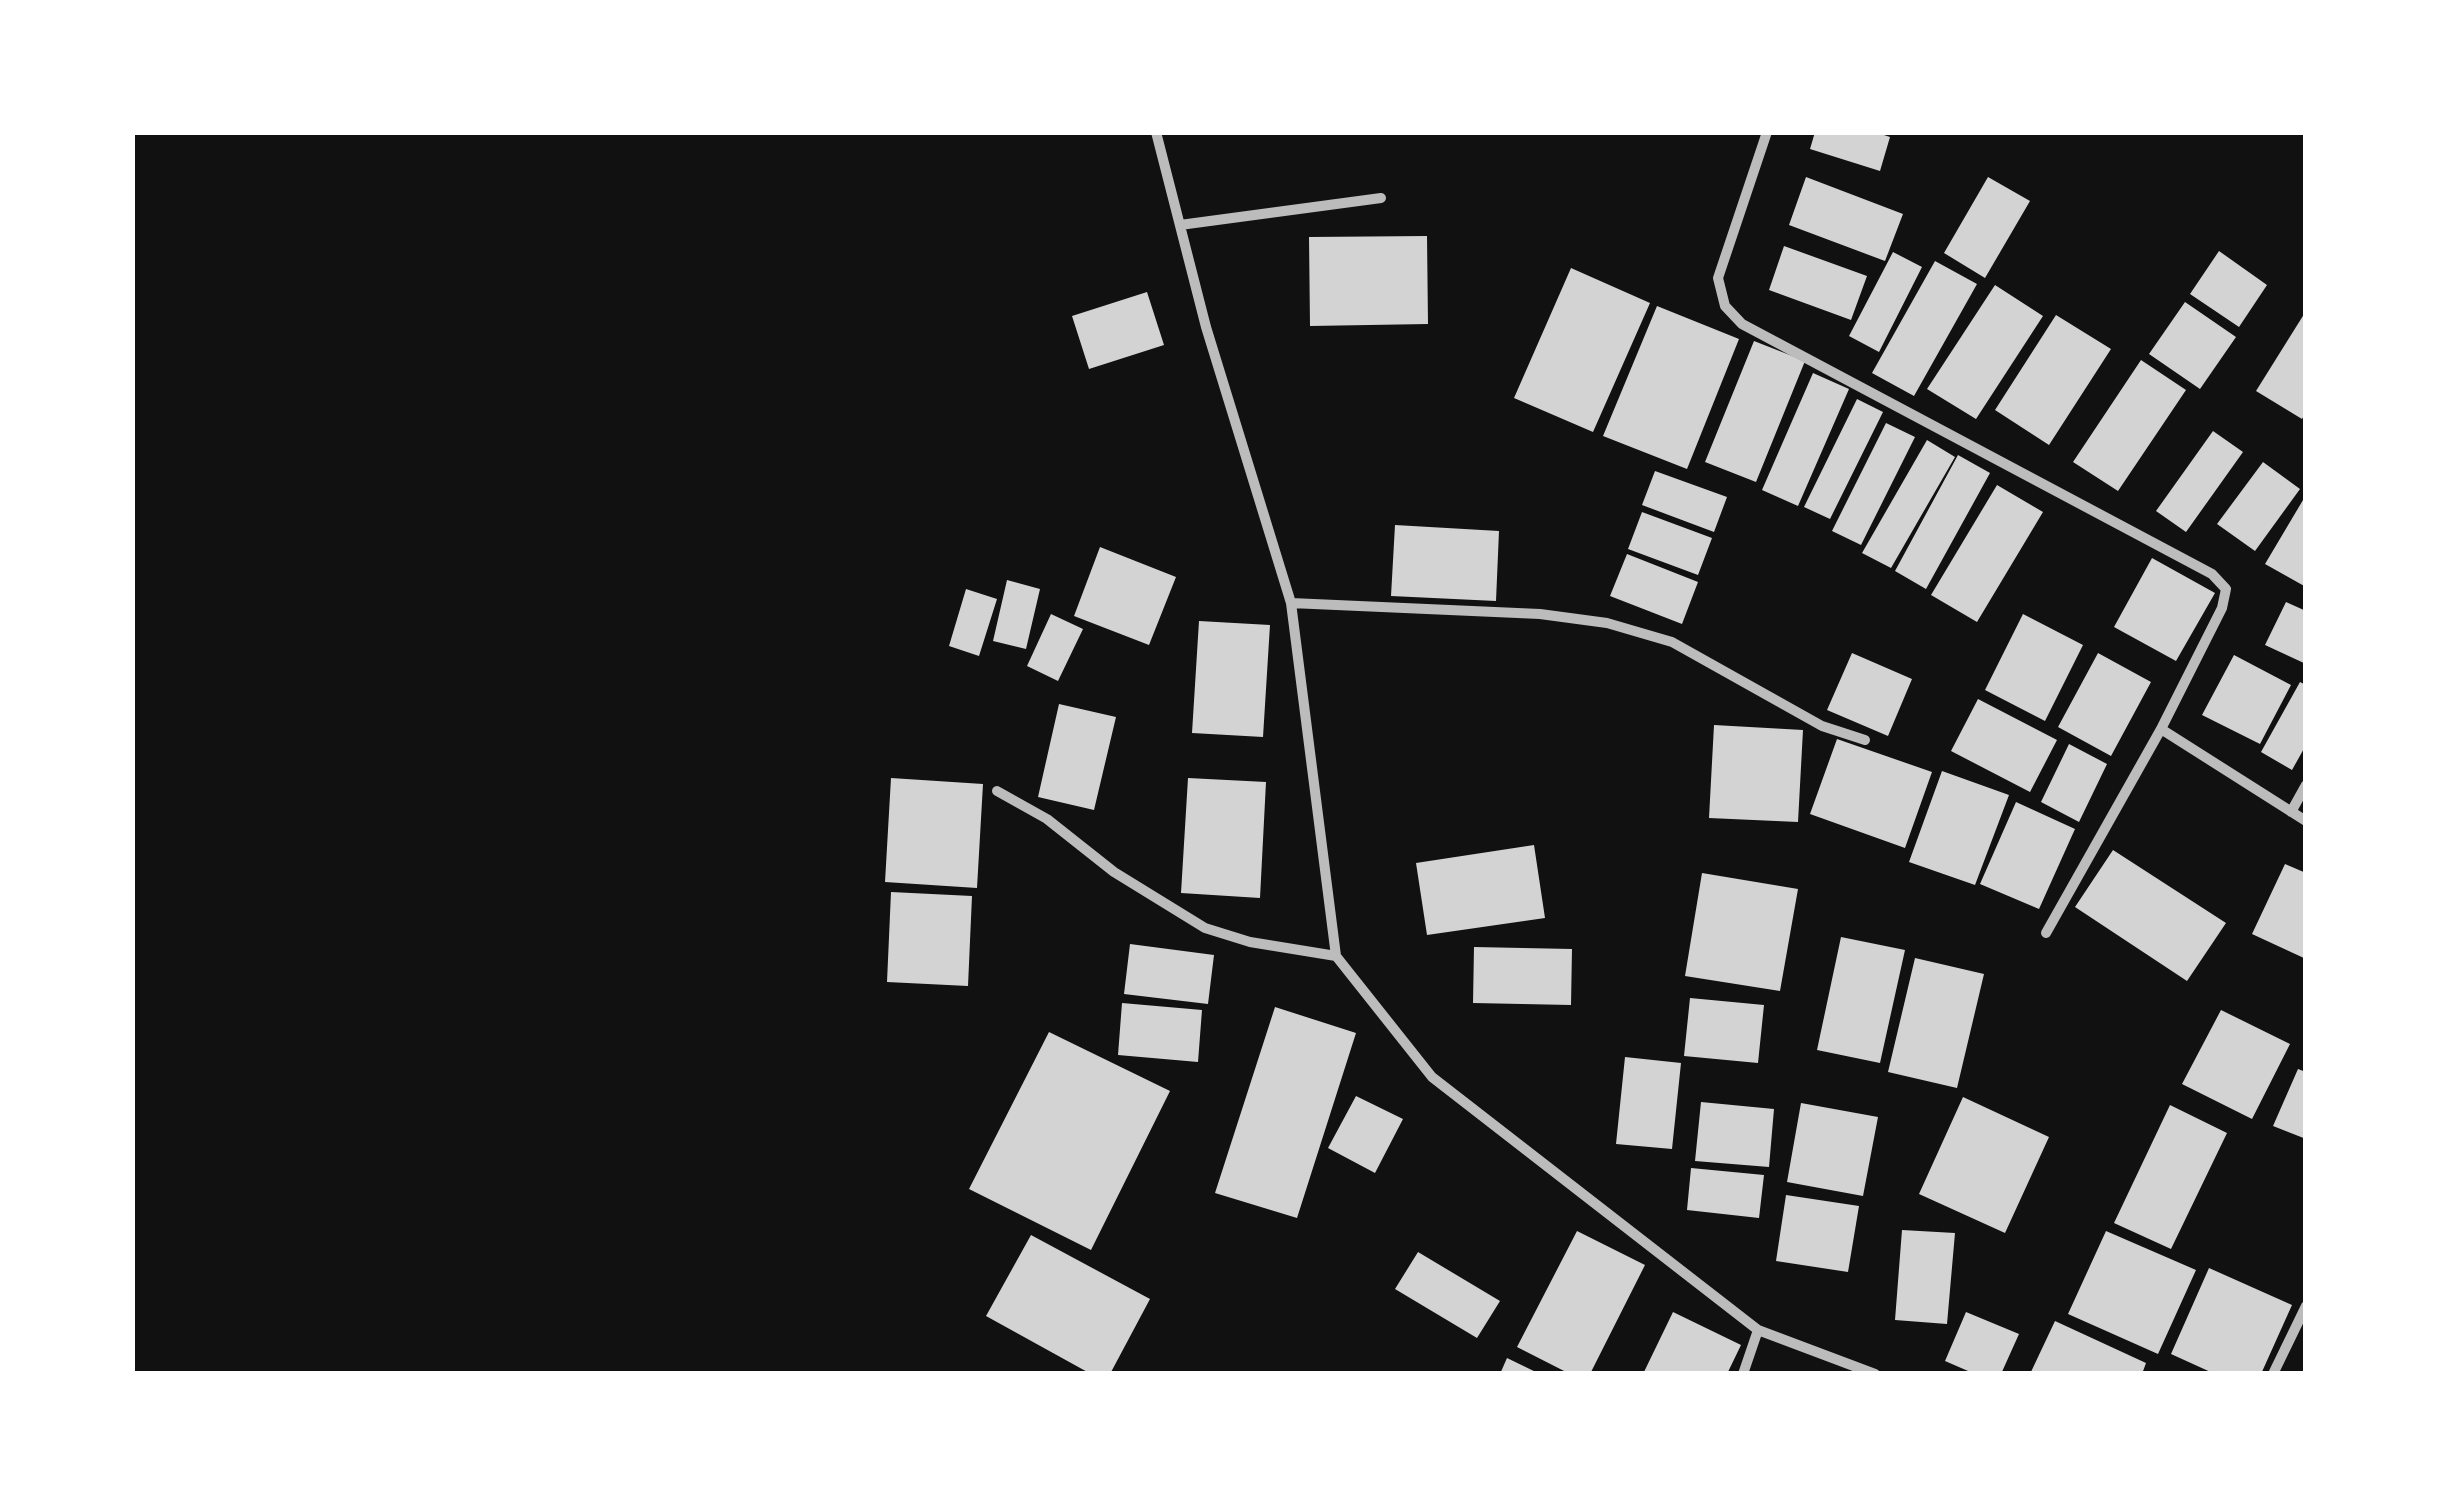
<!DOCTYPE html>
<style>
body{margin:0}
#map{position:relative;width:2438px;height:1506px;overflow:hidden;background:#111;font-family:Barlow,sans-serif}
canvas{display:block}
.frame{position:absolute;inset:0;border:135px solid #fff;pointer-events:none}
</style>
<div id="map">
<canvas width="2438" height="1506"></canvas>
<div class="frame"></div>
</div>
<script>
const ctx = document.querySelector('canvas').getContext('2d');
ctx.lineJoin = 'round';
function fillPath(path, color) {
  ctx.fillStyle = color;
  ctx.fill(path, 'evenodd');
}
function trace(path, color, width, dash) {
  ctx.strokeStyle = color;
  ctx.lineWidth = width;
  ctx.lineCap = dash ? 'butt' : 'round';
  ctx.setLineDash(dash || []);
  ctx.stroke(path);
}
fillPath(new Path2D(`
 M1815 132H1875L1890 137 1880 171 1810 149Z
 M1806 177 1903 214 1885 261 1789 225Z
 M1988 177 2030 201 1985 278 1944 253Z
 M1427 236 1428 324 1310 326 1309 237Z
 M1784 246 1867 276 1851 320 1769 290Z
 M2219 251 2267 285 2239 327 2190 294Z
 M1893 252 1922 267 1879 352 1849 336Z
 M1935 261 1977 284 1914 396 1872 373Z
 M1571 268 1650 303 1593 432 1514 398Z
 M1995 285 2043 316 1976 419 1927 389Z
 M1147 292 1164 345 1089 369 1072 316Z
 M2185 302 2236 337 2200 389 2149 354Z
 M1657 306 1739 339 1687 469 1603 436Z
 M2306 311V412L2302 419 2256 391Z
 M2056 315 2111 349 2049 445 1995 410Z
 M1754 341 1805 361 1756 482 1705 462Z
 M2141 360 2186 390 2118 491 2073 462Z
 M1813 373 1849 389 1798 506 1762 490Z
 M1857 399 1883 412 1830 519 1804 507Z
 M1886 423 1915 437 1861 545 1832 531Z
 M2213 431 2243 452 2186 532 2156 511Z
 M1927 440 1955 457 1891 568 1862 553Z
 M1958 455 1990 473 1926 589 1895 571Z
 M2263 462 2300 489 2255 551 2217 524Z
 M1655 471 1727 497 1714 532 1642 505Z
 M1997 485 2043 512 1977 622 1931 595Z
 M2306 495V587L2265 564Z
 M1642 512 1712 538 1698 575 1628 549Z
 M1395 525 1499 531 1496 601 1391 596Z
 M1100 547 1176 577 1149 645 1074 616Z
 M1627 554 1698 582 1682 624 1610 596Z
 M2152 558 2215 593 2176 661 2114 627Z
 M1007 580 1040 589 1026 649 993 641Z
 M966 589 997 599 979 656 949 646Z
 M2286 602 2306 611V664L2265 645Z
 M1051 614 1083 629 1058 681 1027 666Z
 M2023 614 2083 645 2045 721 1985 690Z
 M1199 621 1270 625 1263 737 1192 733Z
 M1852 653 1912 679 1888 736 1827 710Z
 M2098 653 2151 682 2111 756 2058 727Z
 M2234 655 2291 685 2260 744 2202 715Z
 M2300 682 2306 685V745L2292 770 2261 752Z
 M1978 699 2057 740 2030 792 1951 751Z
 M1059 704 1116 717 1094 810 1038 797Z
 M1714 725 1803 730 1798 822 1709 818Z
 M1837 739 1932 772 1905 848 1810 814Z
 M2069 744 2107 764 2079 822 2041 802Z
 M1942 771 2009 795 1975 885 1909 862Z
 M891 778 983 784 977 888 885 882Z
 M1188 778 1266 782 1260 898 1181 893Z
 M2016 802 2075 829 2039 909 1980 884Z
 M1534 845 1545 918 1427 935 1416 863Z
 M2113 850 2226 923 2187 981 2075 907Z
 M2285 864 2306 873V959L2252 934Z
 M1702 873 1798 889 1780 991 1685 976Z
 M891 892 972 896 968 986 887 982Z
 M1841 937 1905 950 1880 1063 1817 1050Z
 M1130 944 1214 955 1208 1004 1124 994Z
 M1474 947 1572 949 1571 1005 1473 1003Z
 M1915 958 1984 974 1957 1088 1888 1072Z
 M1690 998 1764 1005 1758 1063 1684 1056Z
 M1122 1003 1202 1010 1198 1062 1118 1055Z
 M1275 1007 1356 1033 1297 1218 1215 1193Z
 M2221 1010 2290 1044 2252 1119 2182 1084Z
 M1049 1032 1170 1091 1091 1250 969 1189Z
 M1625 1057 1681 1063 1672 1149 1616 1144Z
 M2298 1069 2306 1072V1139L2273 1126Z
 M1356 1096 1403 1119 1375 1173 1328 1148Z
 M1963 1097 2049 1137 2005 1233 1919 1194Z
 M1701 1102 1774 1109 1769 1167 1695 1161Z
 M1801 1103 1878 1117 1863 1196 1787 1182Z
 M2170 1105 2227 1133 2171 1249 2114 1223Z
 M1691 1168 1764 1175 1759 1218 1687 1210Z
 M1786 1195 1859 1206 1848 1272 1776 1261Z
 M1902 1230 1955 1233 1947 1324 1895 1320Z
 M1577 1231 1645 1265 1590 1374H1570L1517 1347Z
 M2106 1231 2196 1270 2158 1354 2068 1314Z
 M1031 1235 1150 1299 1110 1374H1091L986 1316Z
 M1418 1252 1500 1301 1477 1338 1395 1289Z
 M2209 1268 2292 1305 2261 1374H2215L2171 1354Z
 M1673 1312 1741 1345 1727 1374H1643Z
 M1966 1312 2019 1334 2001 1374H1975L1945 1361Z
 M2055 1321 2146 1363 2142 1374H2030Z
 M1507 1358 1540 1374H1500Z`), '#d3d3d3');
trace(new Path2D(`
 M1156 132 1206 327 1291 603 1336 956 1432 1077 1758 1330 1743 1374
 M1767 132 1718 278 1725 306 1742 324 2212 574 2226 589 2222 608 2161 729 2306 821
 M1180 225 1381 198
 M1291 603 1540 614 1607 623 1672 642 1822 726 1865 740
 M997 791 1047 819 1114 872 1205 928 1250 942 1336 956
 M2291 812 2306 785
 M2046 933 2161 729
 M1758 1330 1875 1374
 M2273 1374 2306 1306`), '#bcbcbc', 10);
</script>
